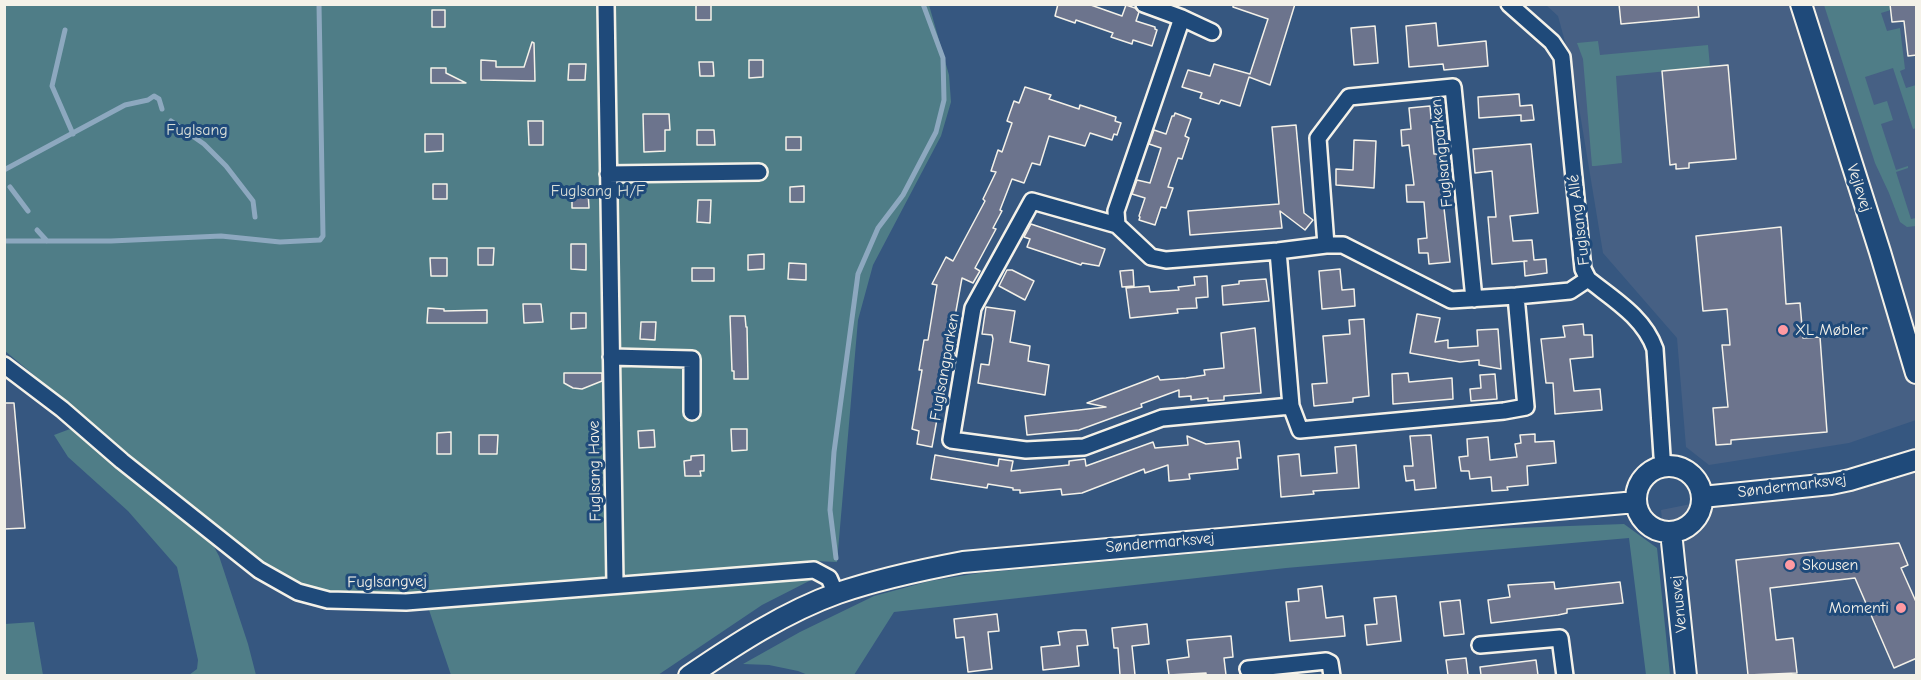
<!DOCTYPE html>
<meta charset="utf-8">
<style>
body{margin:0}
#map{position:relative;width:1921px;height:680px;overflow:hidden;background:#365780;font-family:"Comic Neue",sans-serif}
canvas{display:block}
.frame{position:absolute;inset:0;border:6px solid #f4f1e8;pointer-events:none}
</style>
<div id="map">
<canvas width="1921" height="680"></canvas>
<div class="frame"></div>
</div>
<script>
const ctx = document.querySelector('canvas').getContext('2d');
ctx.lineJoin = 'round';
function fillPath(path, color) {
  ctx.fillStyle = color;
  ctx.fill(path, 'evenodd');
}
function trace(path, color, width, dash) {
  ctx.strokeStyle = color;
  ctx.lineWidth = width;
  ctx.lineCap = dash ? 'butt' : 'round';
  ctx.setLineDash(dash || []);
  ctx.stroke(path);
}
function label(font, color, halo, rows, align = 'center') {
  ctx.font = font + ' "Comic Neue",sans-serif';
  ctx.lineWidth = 6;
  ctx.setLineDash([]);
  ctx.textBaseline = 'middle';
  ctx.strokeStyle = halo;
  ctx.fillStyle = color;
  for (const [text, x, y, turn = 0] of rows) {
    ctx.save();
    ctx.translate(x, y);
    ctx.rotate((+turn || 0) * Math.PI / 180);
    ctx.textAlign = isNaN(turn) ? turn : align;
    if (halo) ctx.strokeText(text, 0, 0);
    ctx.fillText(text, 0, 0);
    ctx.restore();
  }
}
fillPath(new Path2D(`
 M1546 5H1916V420L1849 443 1709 465 1686 447 1677 338 1603 253 1573 71 1558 16Z
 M1916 459V675H1677L1661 510Z`), '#466084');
fillPath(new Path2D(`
 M4 5H929L949 75 951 102 941 136 873 265 858 320 837 562 814 561 407 595 329 593 300 584 267 569 5 351Z
 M1824 5H1890L1891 10 1881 13 1887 31 1900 28 1905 69 1900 71 1906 88 1916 85V128L1913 129 1893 68 1865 77 1874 105 1887 101 1893 120 1881 124 1896 170 1908 166V168L1896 172 1911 219 1916 218V226L1907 227 1900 222 1889 193 1875 163Z
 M1598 41 1600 55 1708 45 1710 67 1616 76 1622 163 1595 166H1592L1583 59 1577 43Z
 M70 429 79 433 213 545 219 556 248 644 256 675H189L197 669 198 660 177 567 128 511 68 457 54 435Z
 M1624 524 1657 548 1670 675H1646L1629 538 1286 568 894 612 854 675H808L798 671 769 665 743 664 800 632 874 596 930 581 979 573 1458 530Z
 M802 575 815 578 762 605 658 675H451L428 607Z
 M34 622 43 675H5V624Z`), '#4f7d87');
trace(new Path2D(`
 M65 30 52 86 73 134
 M171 121 204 144 226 166 253 201 255 217
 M4 170 125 105 148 100 154 96 159 99 162 109
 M10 187 28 211
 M37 230 47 241
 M4 241H111L221 236 280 242 320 240 323 236 319 4
 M836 558 830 510 834 452 858 274 878 228 903 195 936 132 944 100 943 58 923 4`), '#8da8bf', 5);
const building = new Path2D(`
 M696 4H711V20H696Z
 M1058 4H1088L1122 16 1126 5 1135 8 1139 12 1136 21 1155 27V29L1157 30 1152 46 1133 40 1132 44 1111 37 1113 33 1076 20 1075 23 1055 16Z
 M1233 4H1295L1270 85 1249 77 1240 106 1221 100 1219 104 1200 98 1202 93 1182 87 1188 70 1210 76 1214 64 1250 74 1268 19 1233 7Z
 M1619 4H1698L1699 17 1621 24Z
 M1890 4H1917V55L1908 56 1904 21 1892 22Z
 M432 10H445V27H432Z
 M1436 23 1438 46 1486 41 1488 66 1444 70 1443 64 1409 67 1406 26Z
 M1375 26 1378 63 1354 65 1351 28Z
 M532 42 534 43 535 81 481 80V60L496 61V67H524Z
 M749 60H763V77L749 78Z
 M699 62H713L714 76H700Z
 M569 64H586L585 80H568Z
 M1728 65 1736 159 1689 163V168L1676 169V164L1670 165 1662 71Z
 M431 68H446V73L466 83H431Z
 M1025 87 1051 95 1049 99 1079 109 1080 105 1116 117 1115 121 1121 123 1117 135 1114 134 1112 140 1090 133 1085 146 1049 136 1040 165 1032 163 1024 183 1012 179 1000 210 1002 211 993 228 996 229 975 268 980 271 973 283 962 278 950 344 956 345 953 359 948 358 932 447 917 444 919 431 912 429 922 370H919L924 340H928L937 285 932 284 946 257 953 261 985 201 983 199 996 172 991 171 998 150 1002 152 1012 123 1007 121 1014 101 1019 103Z
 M1519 94 1520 106 1532 105 1534 120 1521 121V115L1479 118 1478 97Z
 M1430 106 1434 154H1438L1450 262 1429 264 1428 253H1419L1418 239 1427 238 1424 202H1407L1406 185H1414L1409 145 1402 146 1401 130 1411 129 1409 108Z
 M1175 113 1191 119 1185 136 1189 138 1182 159 1178 158 1168 187 1173 188 1166 208 1161 207 1155 225 1139 220 1140 217 1139 216 1145 198 1132 194 1137 180 1150 183 1161 148 1149 144 1154 130 1166 134 1172 116H1174Z
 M643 114H669L670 130H665V151L644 152Z
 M528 121H543V145H529Z
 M1296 125 1304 213 1313 220 1305 230 1280 211 1282 228 1190 235 1188 211 1279 204 1272 127Z
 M697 130H714L715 145H697Z
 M425 134H443V151L425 152Z
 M786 137H801V150H786Z
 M1354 140 1376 141 1374 188 1336 185V169L1353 170Z
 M1531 144 1538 213 1510 216 1513 241 1532 240 1534 260 1546 259 1547 273 1525 276 1524 261H1527L1492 264 1488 217H1496L1492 171 1475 173 1473 149Z
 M433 184H447V199H433Z
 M804 186V202H790V187Z
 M572 192H588L589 208H572Z
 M698 200H711L710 223 697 222Z
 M1031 224 1105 249 1099 266 1082 263 1081 265 1027 247 1030 239 1024 237Z
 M1781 227 1786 304 1800 303 1803 338 1820 337 1827 432 1731 440V444L1716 445 1713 408 1728 407 1722 345H1730L1727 309 1703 311 1696 236Z
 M571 244H586V270L571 269Z
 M478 248H494L493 265H478Z
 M764 254V269L748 270V255Z
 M430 258H447V276H431Z
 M789 263 806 264V280L788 279Z
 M692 268H714V281H692Z
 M1340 269 1342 290 1354 289 1355 306 1322 309 1319 271Z
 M1007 270H1012L1034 281 1025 300 999 286Z
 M1133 270 1134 286 1122 287 1120 271Z
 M1207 276 1208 297 1196 298 1197 308 1177 309 1178 313 1130 318 1126 288 1149 286 1150 292 1179 290 1178 287 1195 285 1194 277Z
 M1266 279 1269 301 1223 305 1222 286 1239 284V281Z
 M523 304H541L543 322 524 323Z
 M986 307 1015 311 1010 342 1030 346 1028 361 1049 365 1045 395 978 383 981 364 989 365 993 339 992 335 982 334Z
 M428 308 444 309V311L487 310V323H427Z
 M571 313H586V328L571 329Z
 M1417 314 1440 318 1435 342 1448 340V348L1478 346 1477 330 1498 329 1501 369 1479 365V360L1460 362 1410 353Z
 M730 316H745L746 327H747L748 379H734V371H732Z
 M1364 319 1369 396 1353 398V402L1314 406 1312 384 1327 383 1323 336 1350 334 1349 320Z
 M641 322H656L655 340 640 339Z
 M1583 324 1584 335H1592L1593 357 1570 359 1574 391 1600 389 1602 410 1555 414 1553 383H1546L1541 339 1565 337 1563 326Z
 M1255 328 1261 393 1224 396V400L1208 401V398L1191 400V396L1179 397V390L1141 404 1142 407 1079 430 1027 435 1025 416 1106 407 1087 403 1158 376 1160 380 1186 378 1205 375 1204 370 1224 368 1221 333Z
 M564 373H602V381L582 389 573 388 564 383Z
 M1408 373 1409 382 1452 378 1453 399 1393 404 1392 374Z
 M1495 374 1497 399 1471 401 1470 389 1481 388 1480 375Z
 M4 403H14L25 528 4 529Z
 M731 429H747V450L732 451Z
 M654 430 655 447 639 448 638 431Z
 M451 432V454H437V433Z
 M1535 434V442L1554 441 1556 463 1527 466 1528 485 1507 487 1508 490 1492 491 1491 477 1470 479 1469 471H1461L1459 457 1468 456 1467 439 1488 437 1490 460 1517 457 1515 444 1521 443 1520 435Z
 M479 435H498L497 454H479Z
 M1431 435 1436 488 1415 490 1414 480 1406 481 1404 466H1413L1410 436Z
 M1187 436 1206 444 1239 441 1241 458H1237L1238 469 1189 474 1190 479 1169 481 1168 465 1145 473 1144 469 1082 493 1062 495 1061 489 1020 493V490H1013V488L988 484 987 488 931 479 935 455 998 466 999 459 1013 461 1011 471 1069 465V461L1085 459 1086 466 1153 442 1155 448 1188 445Z
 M1356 445 1359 488 1313 491 1314 494 1281 497 1278 456 1299 454 1301 476 1337 473 1335 447Z
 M704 455V471H700L701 476H685L684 461 691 460V456Z
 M1899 543 1908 565 1901 568 1917 604V658L1894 668 1855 578 1770 588 1776 640 1793 638 1797 673 1748 675 1736 560Z
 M1554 582 1555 589 1620 582 1623 603 1567 609V613L1558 615 1491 623 1488 600 1510 597 1508 585Z
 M1322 586 1326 618 1343 616 1345 636 1290 641 1286 602 1299 601 1298 589Z
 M1396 596 1401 641 1367 645 1365 625 1377 624 1374 598Z
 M1460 600 1464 634 1444 636 1440 602Z
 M997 614 999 631 988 632 992 669 968 672 964 637 956 638 954 619Z
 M1147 624 1149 644 1132 646 1135 675H1120L1118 648H1114L1112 628Z
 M1074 630H1086L1088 645 1077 646 1079 666 1043 670 1041 647 1060 645 1058 632Z
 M1231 636 1233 657 1224 658 1226 675H1206V673L1169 675 1167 660 1189 657 1187 640Z
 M1466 658 1468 675H1448L1446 660Z
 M1536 660 1538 675H1481L1480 667Z`);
fillPath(building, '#6c748d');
trace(building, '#f4f1e8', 1.5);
const minor = new Path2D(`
 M606 4 615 584
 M1144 4 1182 18 1212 32
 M1509 4 1552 42 1562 57 1583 269 1588 279C1613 299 1644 317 1655 349L1662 456
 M1182 18 1116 211 1117 225 1151 257 1166 260 1278 251 1326 245H1343L1451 300 1516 296 1570 291 1588 279
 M608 174 759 172
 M1117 225 1032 201 973 308 951 440 1026 450 1084 447 1162 418 1291 406
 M1326 245 1318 138 1349 97 1453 87 1474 299
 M1278 251 1291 406 1300 430 1504 411 1526 407 1516 296
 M611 357 692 359V412
 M4 365 62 409 122 461 259 570 298 592 328 600 406 602 814 570 829 578 836 594
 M1480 645 1560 638 1565 676
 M1248 669 1326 661 1330 663 1332 676`);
const tertiary = new Path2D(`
 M1801 4 1880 252 1916 373
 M1636 499a33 33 0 1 1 66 0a33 33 0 1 1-66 0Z
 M1702 497 1831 484 1850 480 1916 460
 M1671 532 1686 676
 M689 676C736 644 785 612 838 593 879 579 921 570 963 562L1636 502`);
trace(minor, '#f4f1e8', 20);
trace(tertiary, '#f4f1e8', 24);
trace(minor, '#1f4a7a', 15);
trace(tertiary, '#1f4a7a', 20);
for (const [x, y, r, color] of [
 [1783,330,6,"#ff9aa2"],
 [1790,565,6,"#ff9aa2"],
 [1901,608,6,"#ff9aa2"]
]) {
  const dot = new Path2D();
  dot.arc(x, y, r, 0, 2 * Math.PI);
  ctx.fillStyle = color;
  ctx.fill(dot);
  trace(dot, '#1f4a7a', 2);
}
label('16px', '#dbe0d9', '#1f4a7a', [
 ["Fuglsang",197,130],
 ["Fuglsang H/F",598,191]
]);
label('16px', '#f4f1e8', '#1f4a7a', [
 ["Fuglsangparken",1442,153,-96],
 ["Vejlevej",1859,188,72],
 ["Fuglsang Allé",1579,220,-97],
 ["Fuglsangparken",945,367,-80],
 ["Fuglsang Have",595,471,-91],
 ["Søndermarksvej",1792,486,-7],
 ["Søndermarksvej",1160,543,-5],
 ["Fuglsangvej",387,582,-1],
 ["Venusvej",1679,604,-96]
]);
label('16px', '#f4f1e8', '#1f4a7a', [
 ["XL Møbler",1795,330],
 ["Skousen",1802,565],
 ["Momenti",1889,608,"right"]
], 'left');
</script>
